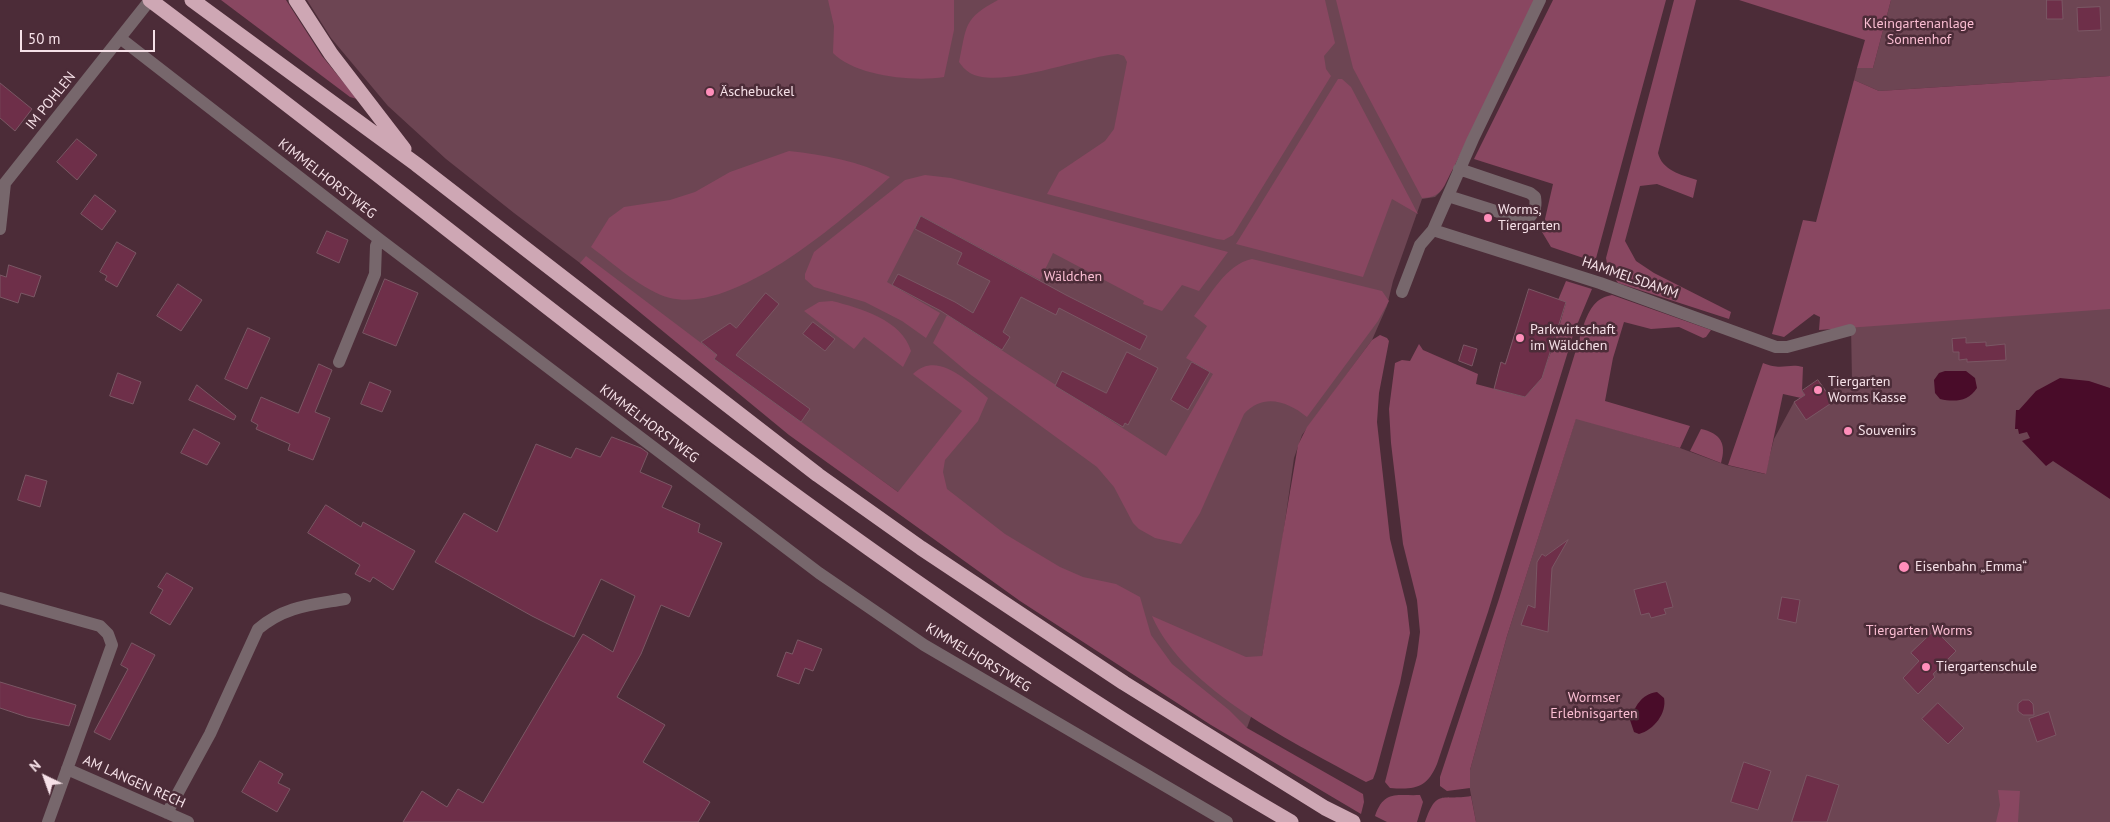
<!DOCTYPE html>
<meta charset="utf-8">
<style>
body{margin:0}
#map{position:relative;width:2110px;height:822px;overflow:hidden;background:#4c2c38;font-family:"PT Sans",sans-serif}
canvas{display:block}
.north{position:absolute;left:20px;top:752px;width:50px;height:50px;-webkit-text-stroke:4px #4c2c38;paint-order:stroke;rotate:318deg;font-size:14px;font-weight:700;line-height:20px;text-align:center;color:#f6e1e8}
.north::after{content:'';display:block;margin:auto;width:18px;height:22px;background:#f6e1e8;clip-path:polygon(50% 0,100% 100%,50% 72%,0 100%)}
.scale{position:absolute;left:20px;top:30px;width:135px;height:22px;box-sizing:border-box;border:2px solid #f6e1e8;border-top:0;padding-left:6px;font-size:15px;line-height:18px;white-space:nowrap;color:#f6e1e8;-webkit-text-stroke:4px #4c2c38;paint-order:stroke}
</style>
<div id="map">
<canvas width="2110" height="822"></canvas>
<div class="north">N</div>
<div class="scale">50 m</div>
</div>
<script>
const ctx = document.querySelector('canvas').getContext('2d');
ctx.lineJoin = 'round';
function fillPath(path, color) {
  ctx.fillStyle = color;
  ctx.fill(path, 'evenodd');
}
function trace(path, color, width, dash) {
  ctx.strokeStyle = color;
  ctx.lineWidth = width;
  ctx.lineCap = dash ? 'butt' : 'round';
  ctx.setLineDash(dash || []);
  ctx.stroke(path);
}
function label(font, color, halo, rows, align = 'center') {
  ctx.font = font + ' "PT Sans",sans-serif';
  ctx.lineWidth = 5;
  ctx.setLineDash([]);
  ctx.textBaseline = 'middle';
  ctx.strokeStyle = halo;
  ctx.fillStyle = color;
  for (const [text, x, y, turn = 0] of rows) {
    ctx.save();
    ctx.translate(x, y);
    ctx.rotate((+turn || 0) * Math.PI / 180);
    ctx.textAlign = isNaN(turn) ? turn : align;
    if (halo) ctx.strokeText(text, 0, 0);
    ctx.fillText(text, 0, 0);
    ctx.restore();
  }
}
fillPath(new Path2D(`
 M307 0H1536L1440 192 1435 197 1422 199 1393 281 1387 306 1372 340 1302 435 1294 458 1280 557 1251 717 1247 728 898 492 580 263 514 213 446 159 388 106 331 38Z
 M1891 0H2110V76L1879 91 1854 80 1857 68H1873Z
 M2110 308V822H1476L1468 779 1470 770 1507 636 1576 418 1680 448 1726 465 1765 474 1774 439 1794 402 1821 384 1828 393 1844 381H1852L1851 326Z`), '#6d4553');
fillPath(new Path2D(`
 M221 0H286L322 56 357 99 350 97Z
 M828 0H954V30L944 77C913 82 855 76 833 53L834 26Z
 M998 0H1325L1335 43 1324 56 1326 69 1331 76 1233 235 1224 240 1217 239 1047 194 1059 172 1105 141 1114 129 1127 62 1124 56 1118 54C1083 56 1001 90 970 73 965 70 962 66 959 62 967 25 963 19 998 0Z
 M1336 0H1536L1453 169C1443 186 1444 197 1422 198L1353 68Z
 M1553 0H1666L1595 262 1551 247 1542 232 1553 184 1474 159Z
 M1674 0H1696L1658 153C1662 170 1681 175 1697 180L1693 198 1657 184 1640 186 1625 241 1636 261 1654 273 1731 312 1729 319 1618 283 1608 269 1606 258Z
 M1739 0H1891L1873 68H1857L1865 40Z
 M2110 76V309L1819 330 1820 317 1814 314 1784 337 1772 334 1803 220 1816 222 1854 80 1879 91Z
 M1338 79H1342L1351 87 1418 214 1392 199 1363 277 1236 244Z
 M789 151C824 155 859 161 890 177 844 219 736 314 670 298 643 291 613 263 591 247L609 218 624 207 670 200 695 192 730 172Z
 M925 175 951 178 1228 252 1199 291 1182 285 1162 311 1143 304 1144 301 1053 253 1040 280 921 216 887 282 940 313 926 338 902 321 865 302 814 287 805 279V274L814 252 905 180Z
 M586 256 717 355 715 359 898 492 962 411 913 374C938 350 968 382 988 398L978 421 945 460 943 472 947 489 1005 534 1060 567 1083 577 1116 584 1140 597 1151 635 1172 664 1229 710 1247 728 1363 794 1364 802 1361 814 1211 725 1020 601 789 435 580 263Z
 M1252 259 1382 291 1389 301 1378 321 1307 417C1287 401 1263 393 1244 414L1200 513 1181 544 1155 538 1139 529 1133 523 1114 487 1097 467 971 375 933 343 947 315 1166 456 1213 374 1186 358 1207 326 1194 316C1210 296 1226 264 1252 259Z
 M1566 281 1592 289 1574 332 1488 612 1437 764C1427 788 1415 790 1390 788L1385 782 1417 656 1420 632 1417 600 1403 544 1391 443 1389 409 1395 363 1402 360 1410 361 1419 344 1423 350 1478 374 1476 384 1525 397C1549 371 1556 336 1566 303L1558 300Z
 M1612 295 1711 330 1706 337 1703 338 1679 327 1651 329 1624 322 1613 358 1605 401 1690 426 1680 448 1576 419 1507 636 1470 770V788L1447 791 1440 786V777L1499 599 1584 324C1590 309 1595 298 1612 295Z
 M832 301C860 308 902 320 911 351L903 367 864 337 854 349 804 311 819 302Z
 M1380 335 1387 338 1389 341 1379 393 1377 422 1390 539 1407 607 1410 633 1400 683 1376 771 1373 779 1366 782C1297 744 1184 691 1152 616L1246 657 1262 656 1298 445 1307 427 1372 340Z
 M1763 363C1782 371 1788 363 1803 367L1802 391 1805 395 1801 398 1783 394 1766 474 1728 465Z
 M1701 429C1720 433 1727 443 1721 463L1690 451Z
 M1998 790 2020 791 2018 822H1996L2000 805Z
 M1420 795 1423 802 1417 822H1387L1375 816C1384 790 1396 796 1420 795Z
 M1471 796 1476 822H1425C1437 788 1441 801 1471 796Z`), '#894761');
fillPath(new Path2D(`
 M1945 371H1966L1975 378 1977 388C1968 402 1954 402 1940 399L1935 393 1934 380 1939 373Z
 M2060 378 2089 381 2110 388V499L2053 461 2046 466 2022 441 2030 438 2027 432 2019 434 2018 429H2015L2016 410H2019L2036 391Z
 M1657 692 1664 698C1667 713 1654 730 1639 734L1634 732 1630 720C1635 707 1641 694 1657 692Z`), '#490c29');
const building = new Path2D(`
 M2047 0H2062L2063 19H2047Z
 M2100 7 2101 30 2078 31 2077 8Z
 M0 83 32 109 15 131 0 118Z
 M77 139 97 155 77 180 57 162Z
 M95 195 116 211 102 230 81 214Z
 M921 216 1066 295 1147 336 1140 350 1059 308 1056 315 1021 297 1003 332 1010 337 1002 350 941 311 892 285 898 274 955 302 973 313 990 281 957 264 962 253 915 229Z
 M327 231 348 240 339 263 317 253Z
 M117 242 136 253 117 287 105 280 107 276 100 272Z
 M9 265 41 276 34 297 21 293 18 303 0 297V275L6 277Z
 M385 279 418 293 396 346 363 333Z
 M178 284 202 300 181 331 157 316Z
 M1529 289 1566 302 1542 378 1525 397 1494 389 1501 362 1505 364Z
 M766 293 779 304 736 355 810 409 801 422 714 359 717 355 701 342 730 323 736 328Z
 M813 322 835 339 825 351 803 334Z
 M248 328 270 338 247 389 225 379Z
 M1966 338V343L1986 342V346L2005 344 2006 360 1967 362V359L1959 360V352H1953L1952 339Z
 M1464 345 1477 349 1472 366 1459 361Z
 M1127 352 1158 368 1128 425 1125 423 1123 427 1055 386 1062 371 1106 393Z
 M1192 362 1210 372 1188 410 1171 400Z
 M319 364 332 370 315 412 330 418 313 460 288 450 290 444 256 429 258 425 251 421 261 397 298 413Z
 M118 373 141 382 133 404 110 396Z
 M1818 380 1833 402 1806 420 1794 402 1805 395 1802 391Z
 M370 382 391 391 382 412 361 404Z
 M197 385 236 416 234 420 189 400Z
 M194 429 220 443 207 465 181 453Z
 M612 437 641 448 648 453 640 472 672 486 662 507 700 524 698 532 722 543 689 617 661 605 641 654 617 697 665 725 643 762 710 802 698 822H403L422 791 447 807 458 789 483 803 583 634 613 652 635 596 601 579 574 637 532 616 435 562 464 513 497 532 536 444 571 458 576 448 600 457Z
 M26 475 47 481 40 507 18 500Z
 M326 505 361 527 363 522 415 551 393 590 373 577 370 582 355 574 360 565 308 533Z
 M1568 540 1552 568 1548 632 1521 625 1528 605 1535 608 1537 562 1542 554 1545 556Z
 M167 573 193 588 170 625 150 613 163 590 158 587Z
 M1666 582 1673 607 1664 609 1666 614 1651 618 1649 613 1641 615 1634 590Z
 M1782 597 1800 600 1796 623 1778 619Z
 M1935 630 1956 651 1933 674 1935 677 1918 694 1903 678 1919 661 1911 653Z
 M798 640 822 649 813 671 805 668 799 684 777 676 786 652 792 654Z
 M132 643 155 655 110 740 94 732 128 669 121 665Z
 M0 682 76 705 69 726 27 717 0 708Z
 M2023 700H2029L2033 704 2034 715H2023L2018 711V704Z
 M1938 703 1964 728 1948 744 1922 719Z
 M2049 712 2056 735 2037 742 2029 719Z
 M260 761 283 774 278 783 290 789 277 812 242 792Z
 M1744 762 1771 771 1758 810 1731 802Z
 M1807 775 1839 785 1827 822H1792Z`);
fillPath(building, '#6e2f49');
trace(building, '#7a5764', 1);
trace(new Path2D(`
 M120 38 379 239 819 573 924 645 1227 822
 M1448 196 1521 219C1533 219 1537 209 1535 197L1530 193 1459 169
 M0 229 5 183 150 0
 M1433 230 1600 283 1776 347H1787L1850 330
 M1402 292 1420 245 1433 230 1473 139 1540 0
 M339 362 375 274 376 246 379 239
 M0 598 100 626 108 634 112 645 48 822
 M67 769 188 822
 M167 813 210 734 258 629C285 606 311 605 345 599`), '#77676c', 12);
trace(new Path2D(`
 M150 0C345 146 533 299 727 445 908 580 1096 709 1291 822
 M192 0 416 164 818 475 921 548 1124 683 1325 808 1353 822
 M296 0 331 54 404 149`), '#cea7b4', 15);
for (const [x, y, r, color] of [
 [710,92,5,"#ff8eba"],
 [1488,218,5,"#ff8eba"],
 [1520,338,5,"#ff8eba"],
 [1818,390,5,"#ff8eba"],
 [1848,431,5,"#ff8eba"],
 [1904,567,6,"#ff8eba"],
 [1926,667,5,"#ff8eba"]
]) {
  const dot = new Path2D();
  dot.arc(x, y, r, 0, 2 * Math.PI);
  ctx.fillStyle = color;
  ctx.fill(dot);
  trace(dot, '#4c2c38', 2);
}
label('14px', '#fbbed3', '#4c2c38', [
 ["Kleingartenanlage",1919,24],
 ["Sonnenhof",1919,40],
 ["Wäldchen",1073,277],
 ["Tiergarten Worms",1919,631],
 ["Wormser",1594,698],
 ["Erlebnisgarten",1594,714]
]);
label('14px', '#f6e1e8', '#4c2c38', [
 ["Äschebuckel",720,92],
 ["Worms,",1498,210],
 ["Tiergarten",1498,226],
 ["Parkwirtschaft",1530,330],
 ["im Wäldchen",1530,346],
 ["Tiergarten",1828,382],
 ["Worms Kasse",1828,398],
 ["Souvenirs",1858,431],
 ["Eisenbahn „Emma“",1915,567],
 ["Tiergartenschule",1936,667]
], 'left');
label('14px', '#f6e1e8', '#4c2c38', [
 ["IM POHLEN",51,101,-51],
 ["KIMMELHORSTWEG",327,179,38],
 ["HAMMELSDAMM",1630,278,19],
 ["KIMMELHORSTWEG",649,424,37],
 ["KIMMELHORSTWEG",978,658,31],
 ["AM LANGEN RECH",134,782,24]
]);
</script>
